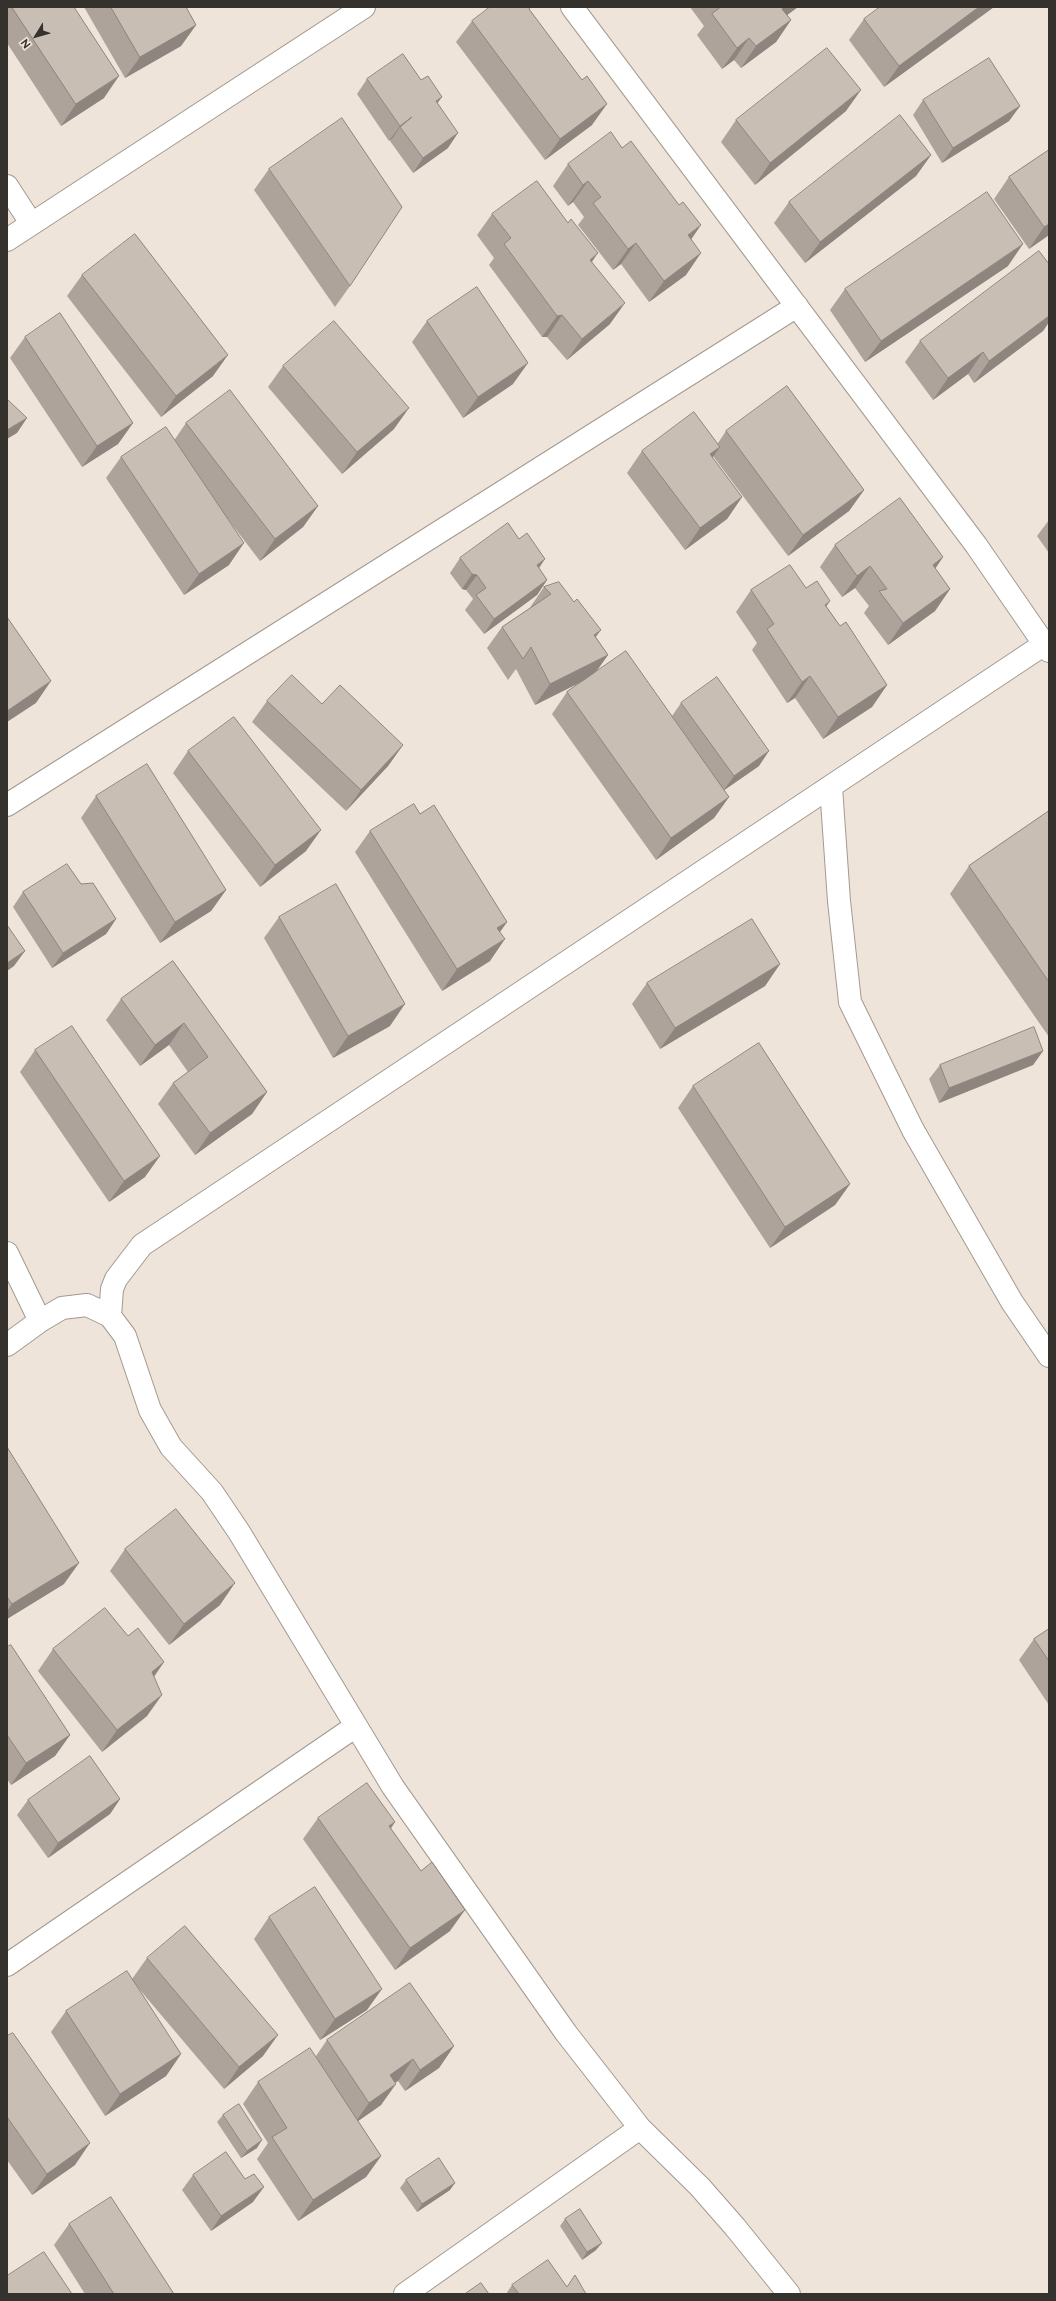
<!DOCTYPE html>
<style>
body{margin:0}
#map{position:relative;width:1056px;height:2301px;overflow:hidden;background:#efe4da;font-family:Raleway,sans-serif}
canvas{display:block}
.frame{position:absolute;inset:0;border:8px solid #35312d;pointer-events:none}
.north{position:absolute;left:16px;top:16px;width:40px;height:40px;-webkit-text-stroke:3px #efe4da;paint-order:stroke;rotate:233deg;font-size:11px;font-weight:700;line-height:16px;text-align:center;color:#35312d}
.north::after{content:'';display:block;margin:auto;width:14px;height:18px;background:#35312d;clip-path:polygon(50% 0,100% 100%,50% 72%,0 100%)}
</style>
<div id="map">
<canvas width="1056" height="2301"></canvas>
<div class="frame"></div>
<div class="north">N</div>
</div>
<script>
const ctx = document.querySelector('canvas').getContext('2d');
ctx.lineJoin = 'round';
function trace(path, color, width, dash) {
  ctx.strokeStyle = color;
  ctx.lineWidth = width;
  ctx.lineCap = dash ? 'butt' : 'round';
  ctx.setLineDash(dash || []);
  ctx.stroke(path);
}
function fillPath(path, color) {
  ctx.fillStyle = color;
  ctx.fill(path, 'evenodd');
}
const minor = new Path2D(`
 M572 7 976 545 1049 651
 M7 186 31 223
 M7 240 364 7
 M831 787 839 901 850 1002 913 1130 1012 1302 1049 1356
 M7 805 797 306
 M7 1253 40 1321
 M110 1316 112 1289 116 1279 142 1245 1043 645
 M7 1345 40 1321 62 1308 87 1305 110 1316 125 1336 150 1410 171 1447 212 1492 239 1532 393 1787 566 2033 640 2128 700 2187 735 2227 789 2294
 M7 1965 356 1726
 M405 2294 640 2128`);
trace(minor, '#a3998f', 24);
trace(minor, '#fff', 22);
fillPath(new Path2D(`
 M7 7H74L104 98 61 126 7 43Z
 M84 7H186L196 25 181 46 125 78Z
 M690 7H798L787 15 791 20 776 42 741 68 734 60 722 69 697 35 704 26Z
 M994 7 884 87 849 40 864 19Z
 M529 9 592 125 545 160 456 42 472 21Z
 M367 79 437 103 448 148 413 173 390 141 392 139 389 141 357 94Z
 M923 100 1020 106 1009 121 942 163 913 115Z
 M846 111 755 185 721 142 736 120Z
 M622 148 691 239 686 275 649 302 621 264 613 270 578 225 584 217 573 202 568 206 553 186 568 164Z
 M1049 150V235L1029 249 994 199 1009 177Z
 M931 155 916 176 805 263 774 223 789 202Z
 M269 169 350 286 335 307 254 190Z
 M492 214 592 262 610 324 567 360 547 337H542L489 265 494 258 477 235Z
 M1049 264V322L1043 331 974 383 968 374 933 400 905 362 920 341Z
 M1008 266 865 362 830 310 845 289Z
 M82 275 213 376 161 417 67 296Z
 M427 321 513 384 463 418 412 342Z
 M25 337 133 423 118 444 82 467 10 358Z
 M283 366 394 429 342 474 268 387Z
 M186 423 318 506 303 527 260 561 227 518 229 565 184 595 106 478 121 457 175 439Z
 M726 431 864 490 849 511 788 556 713 456 712 458 742 497 727 519 685 550 627 473 642 451 718 443Z
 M1049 520V553L1037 536Z
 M835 545 943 557 935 569 950 589 935 611 888 645 864 613 869 606 855 588 842 597 820 567Z
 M460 558 539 568 547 580 537 595 484 634 465 610 473 599 466 590 462 589 450 573Z
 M544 587 596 637 608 655 595 673 672 716 681 703 759 766 724 790 729 797 714 818 656 860 552 714 567 692 583 681 535 705 516 669 508 680 487 648 502 627 529 609Z
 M806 588 827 607 840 626 887 685 872 707 823 739 795 698 787 703 752 650 757 643 736 612 751 590Z
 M267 701 322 704 403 745 388 766 346 811 252 722Z
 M188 751 306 851 260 887 173 773Z
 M96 796 226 890 211 911 160 943 81 818Z
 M1049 811V1037L950 894 969 866Z
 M420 814 507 922 500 932 490 961 442 991 355 852 370 831Z
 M81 884 116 919 106 934 52 968 13 907 23 892Z
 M279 917 390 1026 333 1058 264 938Z
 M173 961 267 1092 252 1114 195 1155 158 1104 173 1083 188 1072 169 1045 140 1066 106 1020 121 999Z
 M780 964 765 986 660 1049 632 1004 647 983Z
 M35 1050 145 1177 109 1202 20 1072Z
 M1043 1051 1033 1065 939 1103 929 1079 940 1065Z
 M693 1086 850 1184 835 1205 770 1248 678 1108Z
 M7 1447 64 1584 7 1619Z
 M125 1549 220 1605 169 1645 110 1571Z
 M1049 1629V1705L1019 1660 1034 1639Z
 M128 1636 164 1662 154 1677 147 1716 102 1752 38 1671 53 1649Z
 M7 1647 70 1735 55 1756 11 1785 7 1779Z
 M120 1799 110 1814 48 1858 17 1815 28 1800Z
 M318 1818 395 1822 391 1828 450 1931 395 1970 303 1839Z
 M269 1917 367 2010 320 2040 254 1939Z
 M147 1958 263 2056 224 2089 134 1983 181 2054 166 2076 105 2116 51 2032 66 2011 132 1979Z
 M7 2036 75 2165 32 2195 7 2160Z
 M327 2040 454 2046 439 2068 405 2091 398 2081 395 2082 381 2105 358 2121 381 2156 366 2177 298 2221 257 2159 268 2143 243 2104 258 2082 316 2056Z
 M223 2115 257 2148 241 2158 217 2122Z
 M193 2175 253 2202 211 2231 182 2190Z
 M406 2180 450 2190 417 2212 400 2188Z
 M565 2219 596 2250 582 2260 560 2226Z
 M69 2224 174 2294H85L54 2245Z
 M512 2285 567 2287 586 2294H506Z`), '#ada39b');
fillPath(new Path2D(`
 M784 7H798L767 30 782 9Z
 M979 7H994L884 87 899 66Z
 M791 20 776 42 741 68 756 46Z
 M196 25 181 46 125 78 140 57Z
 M749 38 734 60 722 69 737 48Z
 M119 76 104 98 61 126 76 104Z
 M861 90 846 111 755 185 770 163Z
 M442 97 431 112 436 101Z
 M607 104 592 125 545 160 560 139Z
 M1020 106 1009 121 942 163 953 148Z
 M412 117 400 127 392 139 389 141 400 126Z
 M458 133 448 148 413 173 423 158Z
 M931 155 916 176 805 263 820 242Z
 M588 181 573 202 568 206 583 185Z
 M1049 224V235L1029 249 1044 227Z
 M701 225 686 247 688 235Z
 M636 243 621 264 613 270 628 249Z
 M1023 244 1008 266 865 362 881 341Z
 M598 253 583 275 590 260Z
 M701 253 686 275 649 302 664 281Z
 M625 303 610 324 567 360 582 339Z
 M1049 312V322L1043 331 974 383 989 361Z
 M562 315 547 337H542L557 316Z
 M983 352 968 374 933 400 948 378Z
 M228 355 213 376 161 417 176 396Z
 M528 363 513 384 463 418 478 397Z
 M409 408 394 429 342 474 357 452Z
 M27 418 17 433 7 439V430Z
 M133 423 118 444 82 467 97 446Z
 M720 447 705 468 710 454Z
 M864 490 849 511 788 556 803 535Z
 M742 497 727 519 685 550 700 528Z
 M318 506 303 527 260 561 275 539Z
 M244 543 229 565 184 595 199 574Z
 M943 557 928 579 933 565Z
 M545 559 535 574 537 565Z
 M870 566 855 588 842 597 857 576Z
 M472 574 477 575 466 590 462 589Z
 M547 580 537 595 484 634 494 619Z
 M950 589 935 611 888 645 903 623Z
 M830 601 815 623 825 605Z
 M601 630 585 651 594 635Z
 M608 655 593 676 535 705 550 684Z
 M810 676 795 698 787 703 802 682Z
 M51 681 36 703 7 722V711Z
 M887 685 872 707 823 739 838 717Z
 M403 745 388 766 346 811 361 790Z
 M769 751 759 766 723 791 734 776Z
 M729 797 714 818 656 860 671 838Z
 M321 830 306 851 260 887 275 865Z
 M226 890 211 911 160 943 175 922Z
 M116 919 106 934 52 968 63 953Z
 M507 922 492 943 497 928Z
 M505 939 490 961 442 991 457 969Z
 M25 951 14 966 7 971V963Z
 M780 964 765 986 660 1049 675 1028Z
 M405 1004 390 1026 333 1058 348 1036Z
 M184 1023 169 1045 140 1066 155 1045Z
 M1043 1051 1033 1065 939 1103 949 1088Z
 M267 1092 252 1114 195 1155 210 1133Z
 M160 1156 145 1177 109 1202 124 1181Z
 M850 1184 835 1205 770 1248 785 1227Z
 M79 1563 64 1584 7 1619V1611L12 1604Z
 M235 1583 220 1605 169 1645 184 1624Z
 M164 1662 149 1683 152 1672Z
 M162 1695 147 1716 102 1752 117 1730Z
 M70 1735 55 1756 11 1785 26 1763Z
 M120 1799 110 1814 48 1858 58 1843Z
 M395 1822 380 1844 389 1826Z
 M465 1910 450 1931 395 1970 410 1948Z
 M382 1989 367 2010 320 2040 335 2019Z
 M278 2035 263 2056 224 2089 239 2067Z
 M454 2046 439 2068 405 2091 420 2070Z
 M181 2054 166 2076 105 2116 120 2094Z
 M413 2059 398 2081 375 2096 390 2075Z
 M396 2084 381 2105 354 2124 369 2103Z
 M262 2140 257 2148 241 2158 247 2151Z
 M90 2143 75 2165 32 2195 47 2174Z
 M381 2156 366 2177 298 2221 313 2200Z
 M455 2183 450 2190 417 2212 422 2204Z
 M264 2187 253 2202 211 2231 221 2216Z
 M602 2243 596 2250 582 2260 587 2252Z`), '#8d857e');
const building = new Path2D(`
 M12 7H74L119 76 76 104Z
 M111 7H186L196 25 140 57Z
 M490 7H531L529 9 582 80 587 76 607 104 560 139 472 21Z
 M721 7H784L782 9 791 20 756 46 749 38 737 48 712 14Z
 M880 7H979L899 66 864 19Z
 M827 48 861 90 770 163 736 120Z
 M403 54 421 80 428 76 442 97 436 101 458 133 423 158 400 127 412 117 400 126 367 79Z
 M989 58 1020 106 953 148 923 100Z
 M900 115 931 155 820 242 789 202Z
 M342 118 402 207 350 286 269 169Z
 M611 132 622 148 631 141 679 205 683 202 701 225 688 235 701 253 664 281 636 243 628 249 593 203 601 197 588 181 583 185 568 164Z
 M1049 150V224L1044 227 1009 177Z
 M537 181 568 223 571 219 598 253 590 260 625 303 582 339 562 315 557 316 504 244 511 238 492 214Z
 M987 192 1023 244 881 341 845 289Z
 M135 234 228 355 176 396 82 275Z
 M1039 251 1049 264V316L989 361 983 352 948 378 920 341Z
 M477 287 528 363 478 397 427 321Z
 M60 313 133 423 97 446 25 337Z
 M334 321 409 408 357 452 283 366Z
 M787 386 864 490 803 535 726 431Z
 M230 390 318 506 275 539 186 423Z
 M7 399 27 418 7 430Z
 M694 412 720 447 710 454 742 497 700 528 642 451Z
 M166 427 244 543 199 574 121 457Z
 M900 498 943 557 933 565 950 589 903 623 879 591 887 589 870 566 857 576 835 545Z
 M508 523 519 539 527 533 545 559 537 565 547 580 494 619 476 595 486 588 477 575 472 574 460 558Z
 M790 565 806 588 817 581 830 601 825 605 840 626 846 622 887 685 838 717 810 676 802 682 767 629 774 624 751 590Z
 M559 582 574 602 577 599 601 630 594 635 608 655 550 684 531 647 523 659 502 627 551 594 544 587Z
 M7 617 51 681 7 711Z
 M626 651 729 797 671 838 567 692Z
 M292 675 322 704 340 685 403 745 361 790 267 701Z
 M717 677 769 751 734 776 681 703Z
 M234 717 321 830 275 865 188 751Z
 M147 764 226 890 175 922 96 796Z
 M414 804 420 814 434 805 507 922 497 928 505 939 457 969 370 831Z
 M1049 811V982L969 866Z
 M67 864 81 884 93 883 116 919 63 953 23 892Z
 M336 884 405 1004 348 1036 279 917Z
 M752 919 780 964 675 1028 647 983Z
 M7 925 25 951 7 963Z
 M173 961 267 1092 210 1133 173 1083 208 1057 184 1023 155 1045 121 999Z
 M72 1026 160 1156 124 1181 35 1050Z
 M1034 1027 1043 1051 949 1088 940 1065Z
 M759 1043 850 1184 785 1227 693 1086Z
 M7 1447 79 1563 12 1604 7 1597Z
 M176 1509 235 1583 184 1624 125 1549Z
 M105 1608 128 1636 138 1628 164 1662 152 1672 162 1695 117 1730 53 1649Z
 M1049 1629V1661L1034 1639Z
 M11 1645 70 1735 26 1763 7 1735V1647Z
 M90 1756 120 1799 58 1843 28 1800Z
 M367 1783 395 1822 389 1826 421 1871 432 1862 465 1910 410 1948 318 1818Z
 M315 1887 382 1989 335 2019 269 1917Z
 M185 1926 278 2035 239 2067 147 1958Z
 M127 1971 181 2054 120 2094 66 2011Z
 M410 1983 454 2046 420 2070 413 2059 390 2075 396 2084 369 2103 327 2040Z
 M13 2033 90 2143 47 2174 7 2117V2036Z
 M310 2048 381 2156 313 2200 272 2137 287 2128 258 2082Z
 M239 2104 262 2140 247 2151 223 2115Z
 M226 2152 245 2179 254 2174 264 2187 221 2216 193 2175Z
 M439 2158 455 2183 422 2204 406 2180Z
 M111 2197 174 2294H114L69 2224Z
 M580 2209 602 2243 587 2252 565 2219Z
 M44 2252 72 2294H7V2276Z
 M548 2260 567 2287 575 2275 586 2294H519L512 2285Z
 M481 2283 489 2294H465Z`);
fillPath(building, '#c9beb4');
trace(building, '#8d857e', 1);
</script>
